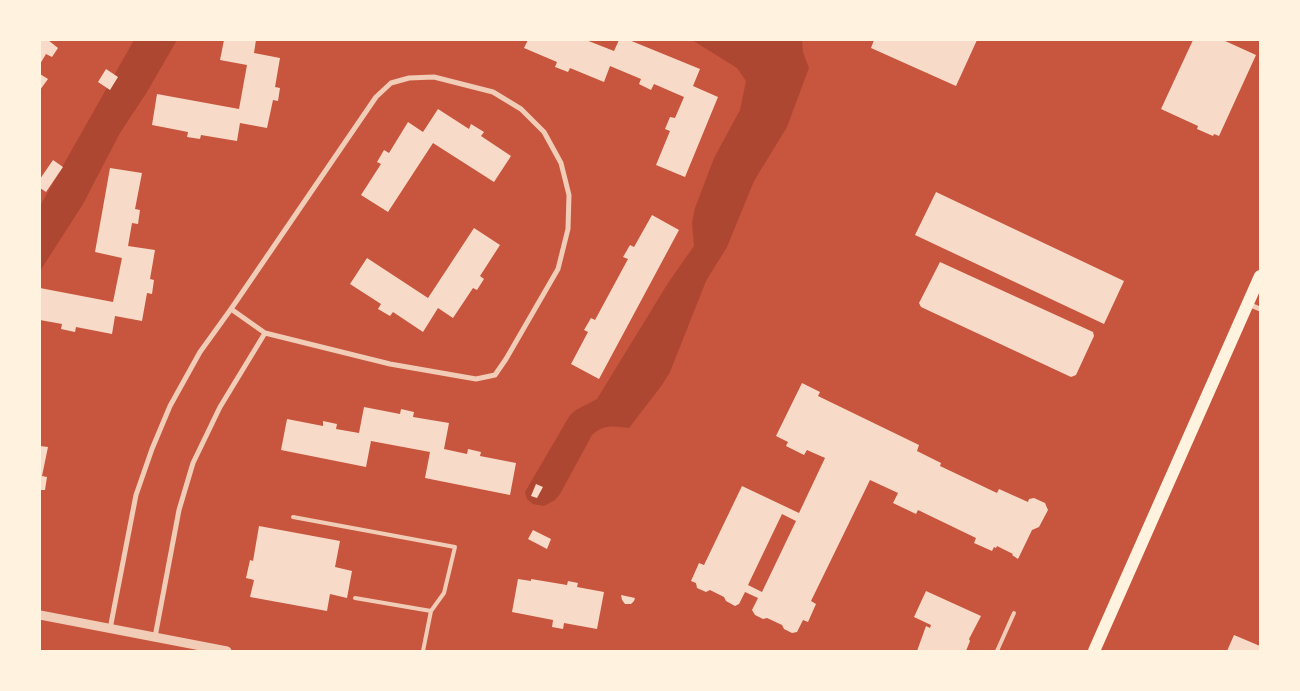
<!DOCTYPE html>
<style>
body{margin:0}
#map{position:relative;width:1300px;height:691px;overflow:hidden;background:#c8553d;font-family:"Archivo Narrow",sans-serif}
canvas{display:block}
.frame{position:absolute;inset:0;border:41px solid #fff3e0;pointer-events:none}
</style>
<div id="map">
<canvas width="1300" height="691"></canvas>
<div class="frame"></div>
</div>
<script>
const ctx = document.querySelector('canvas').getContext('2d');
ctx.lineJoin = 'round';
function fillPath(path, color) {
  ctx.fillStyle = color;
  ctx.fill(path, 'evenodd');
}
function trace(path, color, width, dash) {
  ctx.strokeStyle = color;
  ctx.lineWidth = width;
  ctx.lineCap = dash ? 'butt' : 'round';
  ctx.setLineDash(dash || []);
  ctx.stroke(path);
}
fillPath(new Path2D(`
 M134 40H177L147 92 120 133 83 204 40 271V206Z
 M692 40H802L803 52 809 68 787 127 754 181 727 247 706 281 670 372 662 385 629 428C614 426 603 424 592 435L560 494 555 500 544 506 533 504 527 499 525 492 570 415 576 410 597 399 668 283 694 246 692 223 695 208 714 158 740 110 746 81 737 68Z`), '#ae4732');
fillPath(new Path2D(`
 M40 40H48L58 48 52 57 46 54 40 64Z
 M224 40H256L254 53 280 58 275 87 280 88 278 101 273 100 267 128 240 123 237 141 201 135 200 139 187 137 188 132 152 125 157 94 239 109 247 65 220 60Z
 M528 40H586L614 51 619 40H629L700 69 693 86 718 97 685 177 656 165 670 131 665 129 670 117 675 118 684 97 654 84 651 90 639 84 641 79 610 66 604 82 570 68 568 72 555 67 557 62 524 48Z
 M874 40H977L956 86 871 48Z
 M1193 40H1223L1256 55 1219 136 1214 134 1213 136 1197 129 1198 126 1161 109Z
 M106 69 118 77 110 90 98 82Z
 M40 74 48 79 40 90Z
 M438 109 469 129 471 124 484 132 481 136 511 156 494 182 433 143 388 212 361 195 381 164 377 162 384 150 389 153 408 122 423 132Z
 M53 160 63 167 46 192 40 188V179Z
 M110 168 142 173 135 209 140 210 138 224 132 223 128 246 155 250 150 279 154 280 152 294 147 293 142 321 115 316 112 334 76 327 75 332 61 329 62 324 40 320V288L113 302 122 258 95 252Z
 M936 192 1124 281 1104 324 915 235Z
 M652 215 679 230 599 379 571 364 588 332 584 330 591 318 595 320 628 259 623 257 630 245 634 247Z
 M474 228 500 245 480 276 484 279 477 290 473 288 453 318 438 308 423 332 393 312 390 316 378 309 381 304 350 284 367 258 428 298Z
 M940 262 1093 332 1094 336 1076 375 1071 377 921 307 919 303Z
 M802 383 820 392 818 396 919 445 917 451 941 463 940 466 997 493 999 489 1028 502 1029 499 1034 498 1045 503 1048 510 1039 527 1032 530 1018 559 1012 555 1013 554 997 546 996 548 994 547 992 551 974 543 976 538 918 510 916 514 893 503 898 493 870 480 811 601 816 604 808 622 803 620 797 632 792 633 784 629 782 625 767 618 763 619 755 615 752 610 758 598 745 592 739 604 735 606 726 601 724 597 710 590 706 592 697 588 696 583 691 581 699 563 704 565 742 486 799 513 825 458 807 450 804 455 786 446 788 442 776 436ZM782 514 796 521 762 592 748 585Z
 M364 407 400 414 401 409 414 412 413 417 449 423 444 449 467 454 468 449 481 452 480 456 516 463 510 495 425 478 430 452 371 441 366 467 281 450 287 419 323 426V421L337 424 336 429 359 433Z
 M40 446 48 447 42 476 47 477 45 490H40Z
 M536 484 543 487 537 498 531 496Z
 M259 526 340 541 335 567 352 571 347 598 330 594 327 611 250 597 254 580 246 578 250 560 253 561Z
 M533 530 551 539 547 549 528 539Z
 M518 579 531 581V579L567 585 568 581 578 583 577 587 604 592 597 629 564 623 563 629 552 627 553 620 512 612Z
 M926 591 981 616 969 639 970 641 966 651H917L926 626 930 628 931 625 914 617Z
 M621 595 635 598 634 601 631 604H625L622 600Z
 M1234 635 1260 646V651H1227Z`), '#f7dbc8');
trace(new Path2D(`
 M293 517 455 547 444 593 431 611 423 651
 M355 598 431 611
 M997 651 1014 613`), '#f1ccb7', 4);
trace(new Path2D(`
 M434 77 493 92 521 109 544 132 561 163 569 195 568 229 558 269 506 359 495 375 476 379 390 364 265 333 231 309 376 97 391 83 409 78Z
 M1248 304 1260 309
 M110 629 136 495 152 449 170 406 200 352 231 309
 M155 637 179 510 193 463 220 407 265 333`), '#f1ccb7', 5);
trace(new Path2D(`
 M40 615 227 651`), '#f1ccb7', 9);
trace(new Path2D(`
 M1094 651 1260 276`), '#fff3e0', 12);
</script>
